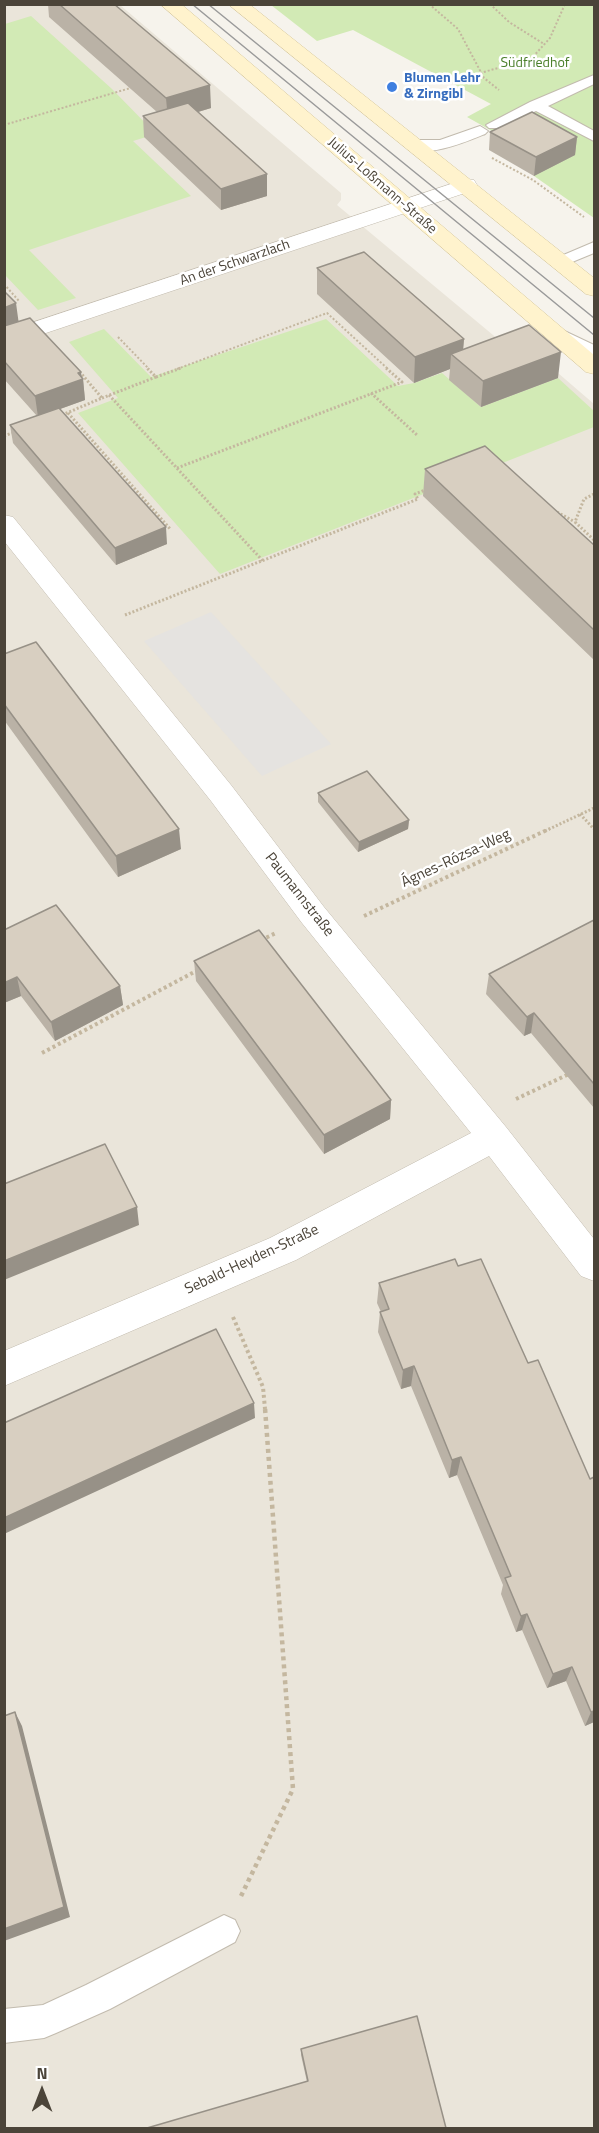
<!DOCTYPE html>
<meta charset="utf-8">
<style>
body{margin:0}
#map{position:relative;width:599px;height:2133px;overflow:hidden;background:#f6f3ec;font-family:"Titillium Web",sans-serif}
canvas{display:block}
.frame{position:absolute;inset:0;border:6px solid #4b4439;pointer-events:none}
.north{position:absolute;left:12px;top:2061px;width:60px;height:60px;-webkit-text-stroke:4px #fff;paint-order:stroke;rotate:0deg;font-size:16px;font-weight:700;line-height:24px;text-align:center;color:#4b4439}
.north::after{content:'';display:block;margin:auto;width:21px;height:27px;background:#4b4439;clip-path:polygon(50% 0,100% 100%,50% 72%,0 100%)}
</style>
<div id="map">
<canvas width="599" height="2133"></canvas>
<div class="frame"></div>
<div class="north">N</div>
</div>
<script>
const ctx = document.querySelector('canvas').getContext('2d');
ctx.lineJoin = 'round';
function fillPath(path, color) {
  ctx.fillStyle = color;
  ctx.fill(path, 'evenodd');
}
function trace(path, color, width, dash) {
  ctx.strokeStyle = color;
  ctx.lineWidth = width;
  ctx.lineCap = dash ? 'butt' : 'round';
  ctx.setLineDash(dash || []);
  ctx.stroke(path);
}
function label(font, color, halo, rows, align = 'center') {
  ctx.font = font + ' "Titillium Web",sans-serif';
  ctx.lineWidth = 5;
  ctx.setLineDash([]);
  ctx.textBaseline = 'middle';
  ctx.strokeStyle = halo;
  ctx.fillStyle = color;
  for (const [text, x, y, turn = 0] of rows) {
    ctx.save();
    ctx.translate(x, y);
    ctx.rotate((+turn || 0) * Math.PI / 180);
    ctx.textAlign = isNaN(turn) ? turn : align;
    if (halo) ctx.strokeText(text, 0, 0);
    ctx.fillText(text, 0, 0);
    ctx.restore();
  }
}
fillPath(new Path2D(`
 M5 5H120L341 193V200L337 205 499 340 529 348 594 404V2128H5Z`), '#eae5da');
fillPath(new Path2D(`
 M271 5H594V218L534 176 508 140 467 117 491 104 353 30 317 41Z
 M31 16 112 89 156 134 133 141 191 196 29 250 76 298 38 310 5 275V24Z
 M326 319 398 386 414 383 442 373 481 407 558 378 594 411V427L220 574 78 413 118 398 69 342 104 329 151 377Z`), '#d2eab5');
fillPath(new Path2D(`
 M211 612 331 744 262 776 144 641Z`), '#e5e3e0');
const service = new Path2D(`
 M594 75V84L548 106 594 131V141L536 111 499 128H489L486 125 530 102Z
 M480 126 488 131 485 134C468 141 422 161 407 145L415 140H440Z
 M594 242V253L560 267 552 262 554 259Z
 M556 327 594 345V357L550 336 547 332 550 328Z
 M224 1915 235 1920 240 1931 235 1942 110 2009 56 2033 44 2038 4 2043V2009L43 2005 86 1985Z`);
const minor = new Path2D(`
 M466 179 474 180 477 185 474 190 4 347V332Z
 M4 515 13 517 231 785 324 907 506 1127 594 1239V1281L581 1276 489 1156 296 1260 4 1386V1351L270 1238 471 1133 302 923 211 801 4 541Z`);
const secondary = new Path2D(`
 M160 4H181L594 355V374L586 372Z
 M228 4H249L594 278V296L586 294Z`);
trace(service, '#c2bbae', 2);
trace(minor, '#c2bbae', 1);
trace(secondary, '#d6c79b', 1);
trace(new Path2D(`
 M429 4 458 29 484 78 499 90
 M490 4 509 22 544 44
 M480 73 531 59 550 38 565 4
 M4 125 134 87
 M492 158 533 180 584 217
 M4 284 19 301
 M118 337 149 369
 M177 369 327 313 388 369`), '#c4b79f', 2, [2, 2]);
trace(new Path2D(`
 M156 377 181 368
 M371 393 417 435
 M109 395 263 561
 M102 398 156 377 147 368
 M68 413 171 530
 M62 415 102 398 79 371
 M4 436 15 432
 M177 468 402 382 386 368
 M594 494 584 499 575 522 594 540
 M557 512 575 522
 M125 615 418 499 415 494 428 489
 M580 814 594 829
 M545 831 594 808`), '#c4b79f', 3, [2, 2]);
trace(new Path2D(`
 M364 916 549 829
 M261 940 276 933
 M42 1053 198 970
 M516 1099 569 1074
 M233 1317 263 1387 265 1409`), '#c4b79f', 4, [3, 3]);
trace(new Path2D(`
 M241 1896 293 1789 265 1408`), '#c4b79f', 4.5, [4, 4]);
fillPath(service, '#fff');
fillPath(minor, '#fff');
fillPath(secondary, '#fff3cd');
trace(new Path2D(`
 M192 4 594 335
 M208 4 594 318`), '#9a9a9a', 1.5);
fillPath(new Path2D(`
 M48 4H114L211 108 198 112 267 196 221 210 144 137 143 116 157 112 49 17Z
 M490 132 577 137 575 155 534 176 489 150Z
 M317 268 464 339 463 349 558 378 481 407 449 380 450 369 414 383 317 294Z
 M4 291 19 322 83 379 85 400 60 409 167 544 116 565 13 443 10 425 37 416 4 379Z
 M425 469 594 545V660L423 496Z
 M4 654 181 849 118 877 4 720Z
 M318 793 409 820 408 829 358 852 318 802Z
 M594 920V1108L531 1033 524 1036 486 994 489 974Z
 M4 930 120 986 123 1005 55 1041 21 996 4 1003Z
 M194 961 391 1100 390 1119 324 1154 196 981Z
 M455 1259 594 1722 585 1726 566 1681 547 1688 522 1630 516 1632 501 1594 503 1585 457 1475 449 1478 411 1386 401 1389 378 1332 380 1312H381L377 1303 379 1283Z
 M301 2049 446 2128 307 2082 301 2055Z`), '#bab2a6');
fillPath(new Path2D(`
 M210 85 211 108 168 121 166 98Z
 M577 137 575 155 534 176 536 157Z
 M267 174V196L221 210V189Z
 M16 303 19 325 4 330V308Z
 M464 339 462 363 451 354 450 369 414 383 415 357Z
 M561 352 558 378 481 407 483 381Z
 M81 372 82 379H83L85 400 38 417 35 396Z
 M166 527 167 544 116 565 115 548Z
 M409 820 408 829 358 852 359 842Z
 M179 829 181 849 118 877 116 856Z
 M17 977 21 996 4 1003V983Z
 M120 986 123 1005 55 1041 51 1022Z
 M534 1013 531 1033 524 1036 527 1017Z
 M391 1100 390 1119 324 1154V1135Z
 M137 1207 139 1225 4 1280V1261Z
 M414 1366 411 1386 401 1389 403 1370Z
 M254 1403 255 1418 4 1534V1518Z
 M461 1457 457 1475 449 1478 452 1460Z
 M527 1614 522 1630 516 1632 521 1616Z
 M572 1667 566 1681 547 1688 553 1674Z
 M594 1711V1722L585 1726 591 1712Z
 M15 1712 22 1726 70 1917 4 1941Z`), '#979187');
const building = new Path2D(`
 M59 4H114L210 85 166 98Z
 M188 103 267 174 221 189 143 116Z
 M532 112 577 137 536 157 490 132Z
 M364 252 464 339 415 357 317 268Z
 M4 291 16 303 4 308Z
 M30 318 81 372 78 373 83 379 35 396 4 361V326Z
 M529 325 561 352 483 381 451 354Z
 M59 408 166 527 115 548 10 425Z
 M485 446 594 545V630L425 469Z
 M36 642 179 829 116 856 4 704V654Z
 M367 771 409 820 359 842 318 793Z
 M56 905 120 986 51 1022 17 977 4 983V930Z
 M594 920V1084L534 1013 527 1017 489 974Z
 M259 930 391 1100 324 1135 194 961Z
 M105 1144 137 1207 4 1261V1184Z
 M455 1259 458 1266 481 1259 528 1363 538 1360 590 1479 594 1477V1711L591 1712 572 1667 553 1674 527 1614 521 1616 505 1578 511 1576 461 1457 452 1460 414 1366 403 1370 380 1312 389 1309 379 1283Z
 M216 1329 254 1403 4 1518V1423Z
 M15 1712 64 1907 4 1929V1716Z
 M417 2016 446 2128H147L308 2081 301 2049Z`);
fillPath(building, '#d8cfc1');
trace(building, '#979187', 1.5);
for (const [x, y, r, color] of [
 [392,87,6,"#3f7fe0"]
]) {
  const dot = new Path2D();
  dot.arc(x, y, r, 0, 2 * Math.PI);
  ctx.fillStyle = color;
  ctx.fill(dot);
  trace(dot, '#fff', 2);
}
label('14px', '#4a7f2a', '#fff', [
 ["Südfriedhof",535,64]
]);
label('bold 14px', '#366cbe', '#fff', [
 ["Blumen Lehr",404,79],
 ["& Zirngibl",404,95]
], 'left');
label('14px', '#4b4439', '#fff', [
 ["Julius-Loßmann-Straße",382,186,41],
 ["An der Schwarzlach",235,263,-19]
]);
label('15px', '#4b4439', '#fff', [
 ["Ágnes-Rózsa-Weg",456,859,-25],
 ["Paumannstraße",299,895,52],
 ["Sebald-Heyden-Straße",252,1260,-25]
]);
</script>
